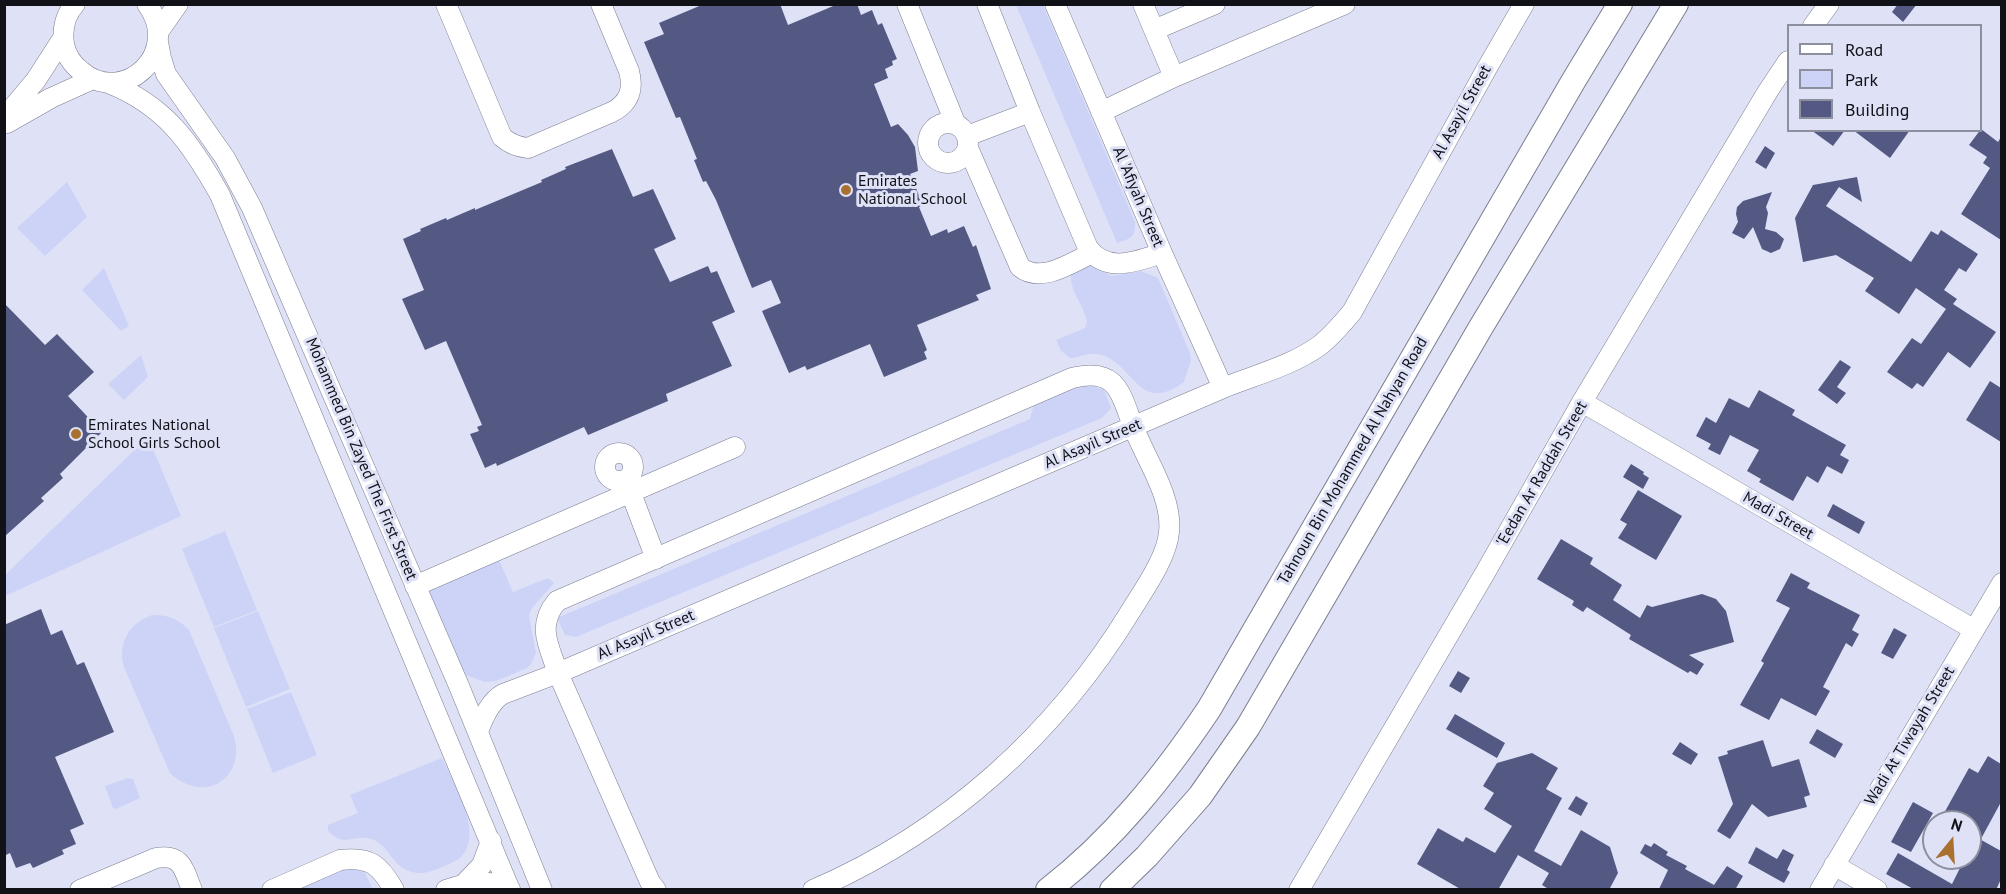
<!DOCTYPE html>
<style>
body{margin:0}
#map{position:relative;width:2006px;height:894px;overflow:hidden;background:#dfe2f6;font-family:"PT Sans",sans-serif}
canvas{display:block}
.frame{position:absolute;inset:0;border:6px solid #101218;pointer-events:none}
.legend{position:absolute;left:1787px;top:24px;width:195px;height:108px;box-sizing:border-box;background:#dfe2f6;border:2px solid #8c8f9d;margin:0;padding:8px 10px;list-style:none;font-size:18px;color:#101218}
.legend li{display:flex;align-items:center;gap:12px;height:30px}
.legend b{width:30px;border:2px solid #8c8f9d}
.north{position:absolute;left:1922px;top:810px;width:60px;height:60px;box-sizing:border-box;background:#dfe2f6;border:2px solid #8c8f9d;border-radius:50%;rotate:18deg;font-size:16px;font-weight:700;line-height:24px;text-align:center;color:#101218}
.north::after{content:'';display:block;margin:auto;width:21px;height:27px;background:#a9712f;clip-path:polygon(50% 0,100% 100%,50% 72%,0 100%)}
</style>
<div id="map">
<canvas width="2006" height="894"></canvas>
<div class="frame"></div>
<ul class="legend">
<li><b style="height:8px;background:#fff"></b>Road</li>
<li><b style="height:16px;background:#ccd3f7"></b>Park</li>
<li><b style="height:16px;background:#535983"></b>Building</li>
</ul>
<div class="north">N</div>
</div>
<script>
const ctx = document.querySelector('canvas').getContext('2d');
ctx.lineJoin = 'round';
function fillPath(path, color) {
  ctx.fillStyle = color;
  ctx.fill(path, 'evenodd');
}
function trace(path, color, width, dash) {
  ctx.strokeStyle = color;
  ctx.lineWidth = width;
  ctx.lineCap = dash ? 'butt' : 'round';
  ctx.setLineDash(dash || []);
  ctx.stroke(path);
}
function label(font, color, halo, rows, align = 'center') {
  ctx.font = font + ' "PT Sans",sans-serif';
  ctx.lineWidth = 6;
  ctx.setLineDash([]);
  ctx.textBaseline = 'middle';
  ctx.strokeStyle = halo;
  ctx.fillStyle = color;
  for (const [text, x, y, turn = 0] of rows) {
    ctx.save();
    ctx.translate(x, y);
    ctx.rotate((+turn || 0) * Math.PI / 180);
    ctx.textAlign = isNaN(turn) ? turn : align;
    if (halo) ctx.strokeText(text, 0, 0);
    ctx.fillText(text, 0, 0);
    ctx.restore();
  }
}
fillPath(new Path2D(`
 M1016 5H1043L1135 222C1136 237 1130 239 1117 243Z
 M67 182 87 217 45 256 17 228Z
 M1090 265 1112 276 1141 271 1158 278 1190 353 1191 360 1184 382C1139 415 1135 366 1102 355 1090 351 1082 357 1070 358L1061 351 1056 340 1085 328 1087 321C1083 304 1069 290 1071 273L1082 266Z
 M104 268 129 326 121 331 82 290Z
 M141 355 148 377 124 400 108 384Z
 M1086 383 1104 390 1111 408 1102 418 576 637 565 635 557 618 1030 419 1034 404Z
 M148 437 181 516 5 596V575Z
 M225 531 257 610 214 627 182 549Z
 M498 558 513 592 548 578 554 583 532 608 529 615 536 653 531 664 527 668 496 681 485 682 466 675 460 668 428 593 430 588Z
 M258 611 290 689 246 707 214 628Z
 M152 615C167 614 179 619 189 630L234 736C246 779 204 805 170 773L124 667C117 644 129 623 152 615Z
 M291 692 317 755 273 773 247 709Z
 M442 758C453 783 485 833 461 857 457 861 450 863 445 866 433 871 422 876 409 871 393 866 390 849 376 841 362 833 350 843 339 839 336 838 331 834 328 831V825L358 813 350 795Z
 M128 778 133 779 140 798 116 809 113 808 105 786Z
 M351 865 364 871 373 890H299L300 886Z`), '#ccd3f7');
fillPath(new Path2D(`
 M704 4H780L788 25 838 4H857L861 15 872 10 878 25 882 23 897 59 892 61 893 65 885 69 888 78 874 84 891 127 898 124 908 135 915 147 918 171 910 174 923 205 919 207 931 236 947 229 948 233 964 226 973 247 976 245 991 289 976 295 979 300 917 325 927 350 924 352 927 359 884 377 870 344 807 370 805 366 789 373 762 311 781 303 771 280 752 288 716 200 706 181 703 182 694 160 697 159 680 117 676 118 644 42 664 34 659 23Z
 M1898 4H1917L1903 22 1892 12Z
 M1981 129 1998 142 2001 137V240L1961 214 1990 168 1983 163 1987 157 1969 145Z
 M1811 130H1845L1833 146Z
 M1853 130H1910L1890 158Z
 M1765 146 1775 153 1766 169 1755 162Z
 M612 149 633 197 653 189 676 239 654 249 670 282 708 266 711 273 717 271 735 312 712 322 732 366 666 394 668 401 588 435 584 427 497 466 496 463 485 468 470 434 479 431 477 427 482 425 446 341 425 350 402 299 424 290 403 239 421 231 420 229 446 218 447 220 475 208V210L542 182 541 180 566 169 565 167Z
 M1857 177 1862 202 1839 187 1826 206 1911 262 1931 231 1938 235 1941 230 1978 254 1966 272 1959 268 1944 290 1957 299 1953 304 1996 332 1970 368 1948 352 1923 387 1917 383 1912 389 1887 372 1912 338 1921 344 1946 309 1916 288 1899 314 1865 291 1874 278 1836 255 1803 262 1795 218 1813 185Z
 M1772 192 1766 207 1768 213 1765 229 1776 232 1784 239 1780 249 1771 253 1762 249 1753 227 1744 239 1732 233 1738 222 1736 214 1737 207 1743 201Z
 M4 303 45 345 57 334 94 372 68 396 102 432 60 474 63 478 41 498 44 501 4 537Z
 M1840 360 1851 367 1837 387 1846 393 1837 404 1818 390Z
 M1990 381 2001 388V442L1966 420Z
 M1759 390 1795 410 1792 415 1846 445 1840 455 1849 460 1842 474 1827 466 1818 483 1807 476 1793 501 1759 482 1761 479 1747 471 1759 450 1730 435 1720 455 1708 449 1711 444 1696 436 1706 417 1716 423 1729 398 1749 408Z
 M1631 464 1644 472 1643 474 1649 478 1643 489 1623 477Z
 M1638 490 1682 516 1656 560 1618 538 1627 524 1620 520Z
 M1833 504 1865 522 1859 534 1827 516Z
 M1561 539 1593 558 1590 564 1622 585 1613 600 1640 618 1647 605 1652 607 1702 594 1716 599 1726 611 1734 642 1689 655 1704 664 1697 675 1690 671 1688 673 1629 639 1631 635 1587 607 1583 612 1572 605 1574 601 1537 579Z
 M1791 573 1810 583 1807 588 1860 615 1852 630 1859 634 1852 647 1846 643 1823 687 1830 691 1816 716 1781 698 1769 720 1740 705 1764 663 1761 661 1790 608 1776 601Z
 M41 609 51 635 62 630 77 665 84 662 114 732 55 757 84 824 70 830 76 844 62 850 64 854 33 868 30 863 16 868 10 853 4 856V625Z
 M1894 628 1907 635 1893 659 1881 653Z
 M1458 671 1470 678 1461 693 1449 686Z
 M1455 714 1505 743 1497 758 1446 729Z
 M1817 729 1843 744 1835 758 1809 743Z
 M1763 740 1772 767 1799 759 1810 795 1804 797 1807 807 1768 817 1752 804 1730 839 1717 831 1733 804 1718 757 1728 754 1727 751Z
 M1680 742 1698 754 1691 765 1672 754Z
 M1532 753 1558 768 1546 789 1562 798 1534 851 1561 866 1581 830 1610 847 1618 873 1609 890H1550L1542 885 1549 873 1518 855 1498 890H1462L1417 864 1438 828 1463 842 1466 837 1495 853 1512 826 1484 809 1494 793 1483 786 1497 763Z
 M1988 756 2001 764V802L1982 837 1970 830V822H1956L1943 815 1969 768 1978 773Z
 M1576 796 1588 803 1581 816 1568 809Z
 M1913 802 1933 813 1911 852 1891 842Z
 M1976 837 2001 851V879L1996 890H1915L1886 874 1898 853 1952 884 1965 858H1970V849Z
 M1654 843 1668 852 1666 855 1687 866 1685 869 1714 885 1727 866 1743 876 1735 890 1659 889 1668 870 1640 853 1645 844 1651 847Z
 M1756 847 1777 859 1783 849 1794 855 1787 870 1790 872 1784 883 1748 863Z`), '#535983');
const minor = new Path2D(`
 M75 4C65 15 62 30 64 44 66 55 72 64 81 71 123 107 183 53 147 4
 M446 4 502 137C510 144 517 147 528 148L612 112C629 103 634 90 629 71L601 4
 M907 4 956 125
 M987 4 1030 112 1088 248C1107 274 1137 261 1162 253
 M1055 4 1162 253 1223 388
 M1143 4 1174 77
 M1813 26 1829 4
 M1154 30 1215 4
 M159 31 178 4
 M158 42 161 58 166 74 225 158 252 208 459 686 542 890
 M108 83C165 105 191 143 220 195L510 890
 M1101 112 1174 77 1345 4
 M4 118 36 80 63 38
 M928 143a20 20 0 1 1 40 0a20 20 0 1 1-40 0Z
 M7 123 51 98 93 79
 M967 136 1030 112
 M968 148 1020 267C1041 284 1071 263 1092 253
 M1582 402 1973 629
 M605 467a14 14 0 1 1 28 0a14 14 0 1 1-28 0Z
 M626 480 656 559
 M415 586 735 447
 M478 732C483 718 490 701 503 694L558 673 1223 388C1255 375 1291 366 1319 346 1332 336 1342 324 1352 312L1487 68 1524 4
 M1834 865 1877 890
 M465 883 482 865 491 841
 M80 890 156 858C182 853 184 870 192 890
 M272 890 340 860C370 856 380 865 394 890
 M446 890C471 881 485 879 510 889
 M656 890 650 882 558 673C549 646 536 626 557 601L1072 378C1116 367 1120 391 1133 426 1145 458 1173 497 1169 532 1167 557 1145 588 1132 609 1056 734 947 832 813 890
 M1299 890 1485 573 1582 402 1768 91 1788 61
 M1820 890 2002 583`);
const major = new Path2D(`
 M1048 890C1113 840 1164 776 1209 709L1574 80 1620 4
 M1112 890 1147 856 1200 796 1248 727 1481 327 1676 4`);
trace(minor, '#7b7e90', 21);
trace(major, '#7b7e90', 26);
trace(minor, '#fff', 20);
trace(major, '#fff', 24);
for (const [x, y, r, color] of [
 [846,190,6,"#a9712f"],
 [76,434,6,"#a9712f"]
]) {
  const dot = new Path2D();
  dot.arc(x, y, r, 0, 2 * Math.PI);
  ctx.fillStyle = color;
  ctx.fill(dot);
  trace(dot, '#dfe2f6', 2);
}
label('16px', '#101218', '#dfe2f6', [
 ["Al Asayil Street",1462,112,-61],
 ["Al 'Afiyah Street",1138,197,67],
 ["Al Asayil Street",1093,444,-23],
 ["Mohammed Bin Zayed The First Street",361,459,67],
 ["Tahnoun Bin Mohammed Al Nahyan Road",1353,461,-60],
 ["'Eedan Ar Raddah Street",1542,474,-60],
 ["Madi Street",1778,516,30],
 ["Al Asayil Street",646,635,-23],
 ["Wadi At Tiwayah Street",1910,736,-59]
]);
label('16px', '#101218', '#dfe2f6', [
 ["Emirates",858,181],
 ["National School",858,199],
 ["Emirates National",88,425],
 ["School Girls School",88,443]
], 'left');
</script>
